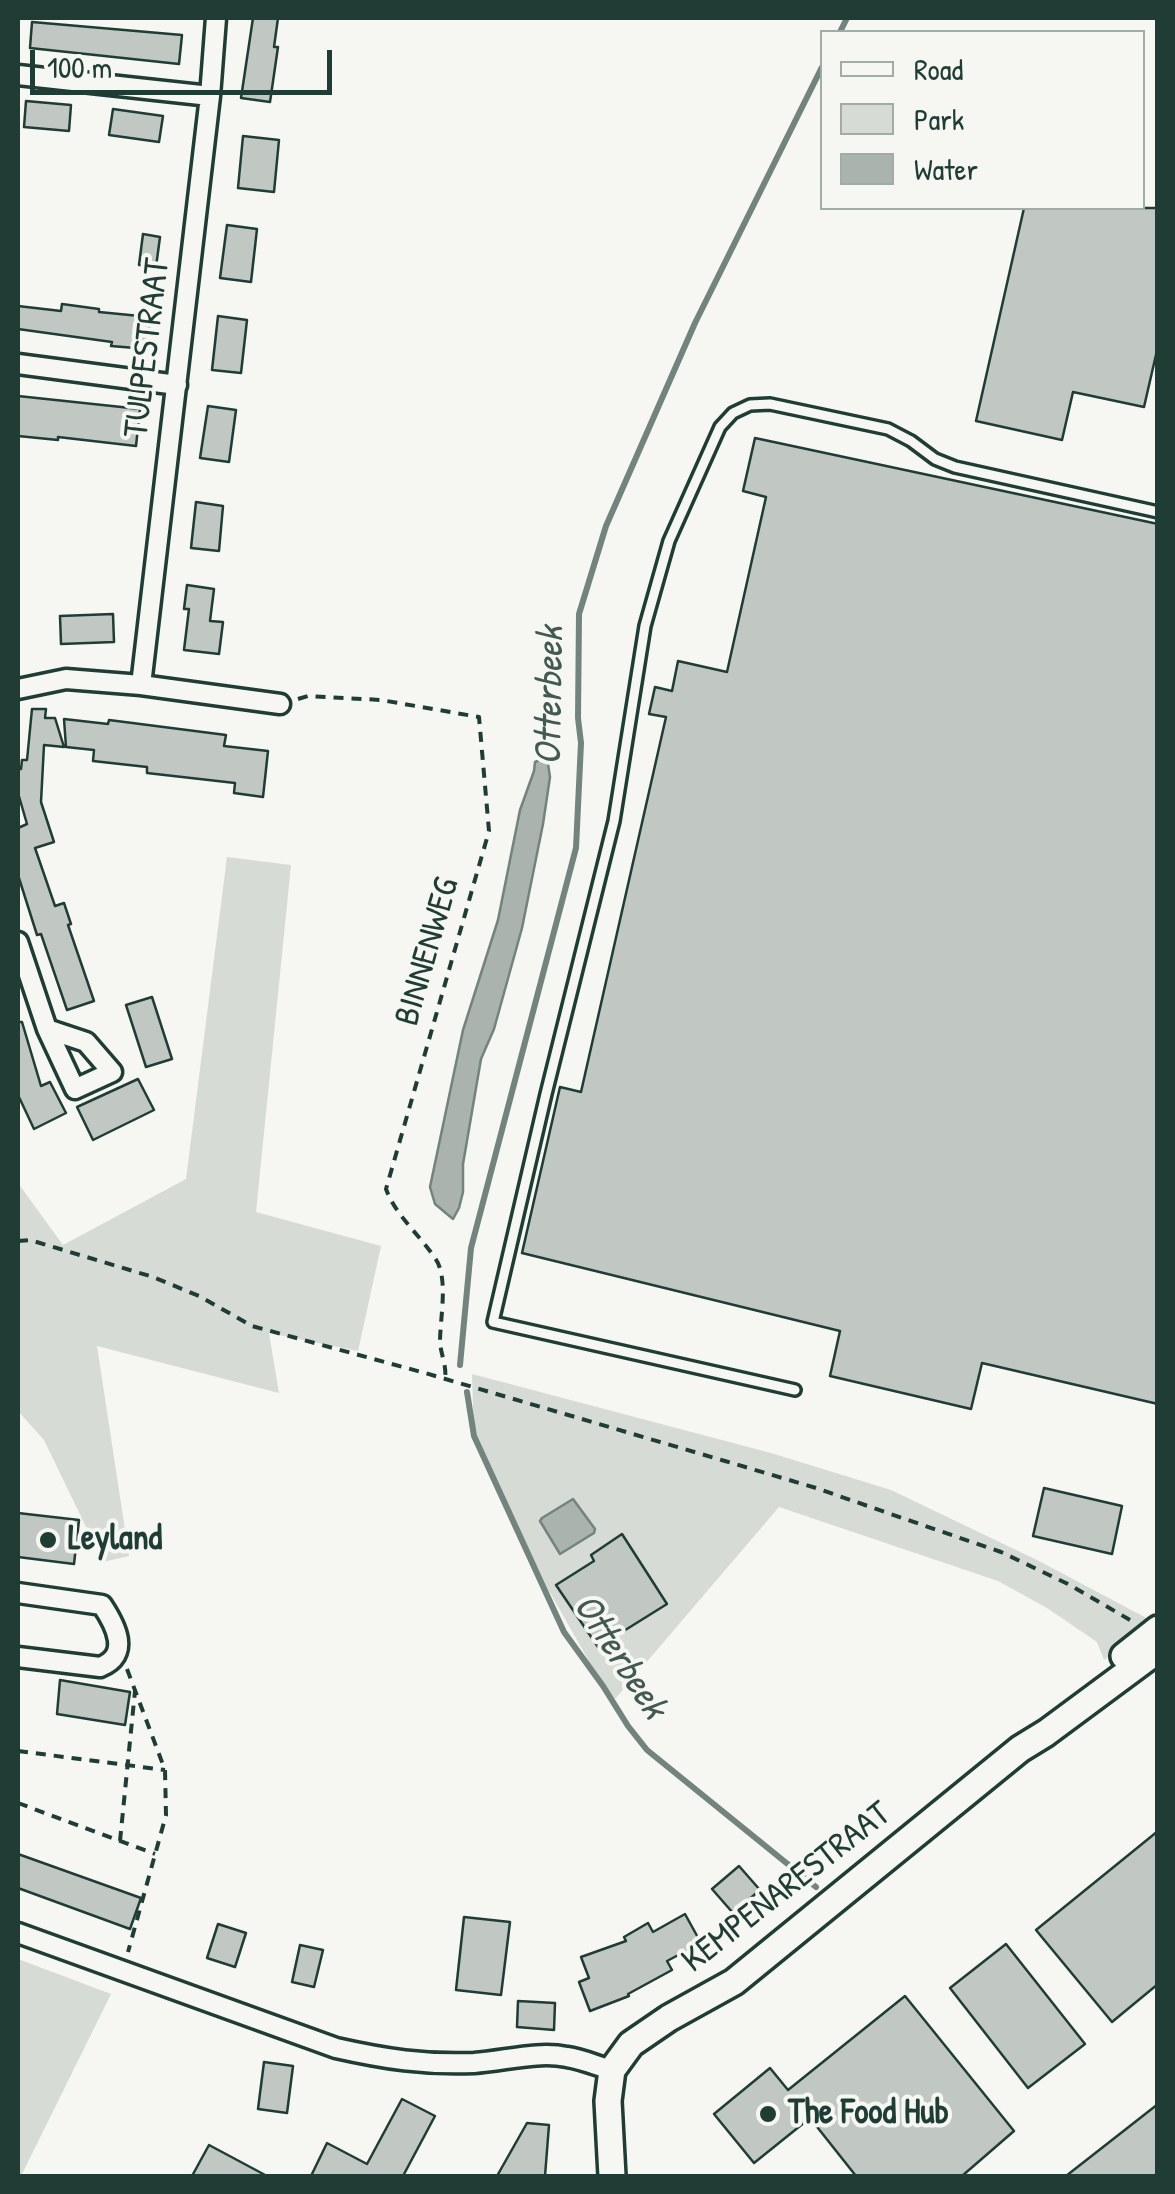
<!DOCTYPE html>
<style>
body{margin:0}
#map{position:relative;width:1175px;height:2194px;overflow:hidden;background:#f6f6f2;font-family:"Patrick Hand",sans-serif}
canvas{display:block}
.frame{position:absolute;inset:0;border:20px solid #1f3d34;pointer-events:none}
.legend{position:absolute;left:820px;top:30px;width:325px;height:180px;box-sizing:border-box;background:#f6f6f2;border:2px solid #a0aca6;margin:0;padding:12px 18px;list-style:none;font-size:30px;color:#1f3d34}
.legend li{display:flex;align-items:center;gap:20px;height:50px}
.legend b{width:50px;border:2px solid #a0aca6}
.scale{position:absolute;left:30px;top:50px;width:302px;height:45px;box-sizing:border-box;border:5px solid #1f3d34;border-top:0;padding-left:12px;font-size:30px;line-height:35px;white-space:nowrap;color:#1f3d34;-webkit-text-stroke:8px #f6f6f2;paint-order:stroke}
</style>
<div id="map">
<canvas width="1175" height="2194"></canvas>
<div class="frame"></div>
<ul class="legend">
<li><b style="height:12px;background:#f6f6f2"></b>Road</li>
<li><b style="height:28px;background:#d6dbd6"></b>Park</li>
<li><b style="height:28px;background:#aab3ae"></b>Water</li>
</ul>
<div class="scale">100 m</div>
</div>
<script>
const ctx = document.querySelector('canvas').getContext('2d');
ctx.lineJoin = 'round';
function fillPath(path, color) {
  ctx.fillStyle = color;
  ctx.fill(path, 'evenodd');
}
function trace(path, color, width, dash) {
  ctx.strokeStyle = color;
  ctx.lineWidth = width;
  ctx.lineCap = dash ? 'butt' : 'round';
  ctx.setLineDash(dash || []);
  ctx.stroke(path);
}
function label(font, color, halo, rows, align = 'center') {
  ctx.font = font + ' "Patrick Hand",sans-serif';
  ctx.lineWidth = 8;
  ctx.setLineDash([]);
  ctx.textBaseline = 'middle';
  ctx.strokeStyle = halo;
  ctx.fillStyle = color;
  for (const [text, x, y, turn = 0] of rows) {
    ctx.save();
    ctx.translate(x, y);
    ctx.rotate((+turn || 0) * Math.PI / 180);
    ctx.textAlign = isNaN(turn) ? turn : align;
    if (halo) ctx.strokeText(text, 0, 0);
    ctx.fillText(text, 0, 0);
    ctx.restore();
  }
}
fillPath(new Path2D(`
 M227 857 291 865 256 1212 381 1246 358 1351 269 1333 279 1393 97 1346 129 1556 103 1562 44 1440 18 1411V1183L63 1245 186 1179Z
 M472 1374 771 1453 891 1490 1039 1561 1152 1621 1104 1660 1097 1642 1047 1608 998 1581 779 1507 615 1699 603 1686 548 1589 474 1436Z
 M18 1959 111 1994 21 2176H18Z`), '#d6dbd6');
const water = new Path2D(`
 M547 757 550 777 543 824 522 928 494 1029 481 1059 463 1164V1192L459 1208 453 1219 435 1204 430 1187 463 1030 498 920 520 810 534 771 535 762Z
 M573 1499 595 1529 594 1533 560 1554 540 1521 542 1518Z`);
fillPath(water, '#aab3ae');
trace(water, '#72847d', 2.5);
trace(new Path2D(`
 M840 32 847 18
 M460 1365 471 1248 576 848 581 743 578 718 579 614 606 526 695 323 822 67
 M467 1392 474 1436 564 1632 603 1686 628 1726 647 1750 816 1887`), '#72847d', 6);
const building = new Path2D(`
 M253 18H278L274 47H278L270 102 241 98Z
 M32 22 182 35 179 64 30 48Z
 M26 101 71 105 69 131 24 127Z
 M113 109 163 116 159 142 109 135Z
 M243 136 279 140 274 192 238 188Z
 M1024 208H1158V346L1144 407 1073 392 1062 440 976 421Z
 M227 225 257 229 251 282 220 278Z
 M143 234 160 237 156 267 139 265Z
 M62 304 99 309V312L150 317 147 349 111 346 112 342 18 329V306L61 311Z
 M218 316 247 320 241 373 212 370Z
 M18 396 140 409 136 446 58 437V440L18 436Z
 M208 406 236 410 229 462 200 458Z
 M755 438 1158 524V1404L982 1363 971 1409 830 1376 840 1331 522 1253 560 1087 581 1092 666 717 649 714 655 687 672 691 678 661 727 672 766 497 743 491Z
 M196 502 223 506 219 551 191 548Z
 M187 585 214 589 210 621 223 622 219 654 184 650 189 609H184Z
 M113 614 114 642 61 644 60 616Z
 M32 709H46L45 718H55L64 747 44 745 41 802 54 842 35 848 55 906 64 903 71 924 68 925 94 1001 67 1010 41 934 37 935 18 875V828L27 824 18 793V769H21L22 760H27Z
 M64 719 108 724 109 720 226 735 224 746 268 751 263 797 234 793 235 783 147 773V767L93 761 94 750 66 747Z
 M152 997 172 1059 146 1067 126 1005Z
 M18 1022H22L41 1086 50 1082 66 1113 34 1129 18 1095Z
 M138 1079 154 1110 93 1140 77 1107Z
 M1044 1488 1122 1506 1112 1554 1033 1536Z
 M18 1513 79 1520 74 1564 18 1557Z
 M622 1534 667 1604 598 1647 556 1585 594 1561 591 1555Z
 M60 1680 130 1692 125 1725 57 1714Z
 M1158 1831V1984L1112 2022 1036 1930Z
 M18 1854 141 1898 130 1929 18 1888Z
 M739 1866 760 1890 733 1913 712 1889Z
 M685 1914 701 1943 667 1961 672 1970 628 1994 629 1996 590 2011 579 1982 589 1978 581 1957 626 1941 624 1937 648 1923 653 1932Z
 M464 1917 510 1922 501 1995 456 1990Z
 M218 1924 246 1933 235 1967 207 1958Z
 M1006 1944 1085 2044 1028 2088 950 1988Z
 M300 1945 323 1950 314 1987 292 1982Z
 M905 1996 1014 2131 962 2176H856L810 2118 754 2163 714 2114 770 2068 788 2090Z
 M518 2001 555 2003 554 2030 517 2027Z
 M264 2062 293 2066 287 2113 258 2109Z
 M402 2099 435 2116 403 2176H311L327 2143 367 2164Z
 M1158 2104V2176H1066Z
 M527 2123 549 2125 545 2176H497Z
 M209 2145 267 2176H192Z`);
fillPath(building, '#c1c8c3');
trace(building, '#1f3d34', 2.5);
const lane = new Path2D(`
 M795 1390 493 1322 546 1094 614 821 645 626 669 541 720 427 733 413 750 405 770 404 888 429 911 441 935 459 955 467 1158 512`);
const street = new Path2D(`
 M18 75 210 96
 M18 364 177 385
 M141 685 210 96 216 18
 M18 689 66 679 141 685 280 704
 M18 942 47 1029 75 1089 112 1072 86 1042 47 1029
 M18 1593 102 1605C116 1626 131 1655 100 1667L18 1657
 M18 1933 336 2048C385 2059 424 2065 474 2063 505 2061 537 2051 567 2057 582 2059 597 2066 612 2070`);
const secondary = new Path2D(`
 M1124 1656 1158 1629
 M612 2176 608 2101 612 2070 631 2044 669 2018 734 1982 1020 1749 1046 1733 1158 1650`);
trace(lane, '#1f3d34', 16);
trace(street, '#1f3d34', 25);
trace(secondary, '#1f3d34', 32);
trace(new Path2D(`
 M298 699 308 696 381 700 479 717 489 831 386 1189C396 1216 419 1234 435 1258 449 1277 440 1318 440 1342 441 1356 447 1365 445 1380
 M18 1241 30 1240 153 1277 199 1296 252 1326 425 1373 725 1461 816 1488 908 1520 1001 1552 1068 1584 1130 1620
 M127 1669 165 1770 166 1815 128 1952
 M18 1751 165 1770
 M18 1803 155 1854
 M120 1841 135 1691`), '#1f3d34', 4, [10, 8]);
trace(lane, '#f6f6f2', 9);
trace(street, '#f6f6f2', 18);
trace(secondary, '#f6f6f2', 25);
for (const [x, y, r, color] of [
 [48,1540,10,"#1f3d34"],
 [768,2114,10,"#1f3d34"]
]) {
  const dot = new Path2D();
  dot.arc(x, y, r, 0, 2 * Math.PI);
  ctx.fillStyle = color;
  ctx.fill(dot);
  trace(dot, '#f6f6f2', 4);
}
label('35px', '#1f3d34', '#f6f6f2', [
 ["TULPESTRAAT",148,348,-83],
 ["BINNENWEG",428,952,-74],
 ["KEMPENARESTRAAT",787,1888,-38]
]);
label('bold 35px', '#1f3d34', '#f6f6f2', [
 ["Leyland",68,1540],
 ["The Food Hub",788,2114]
], 'left');
label('italic 38px', '#425a52', '#f6f6f2', [
 ["Otterbeek",551,696,-89],
 ["Otterbeek",619,1657,57]
]);
</script>
